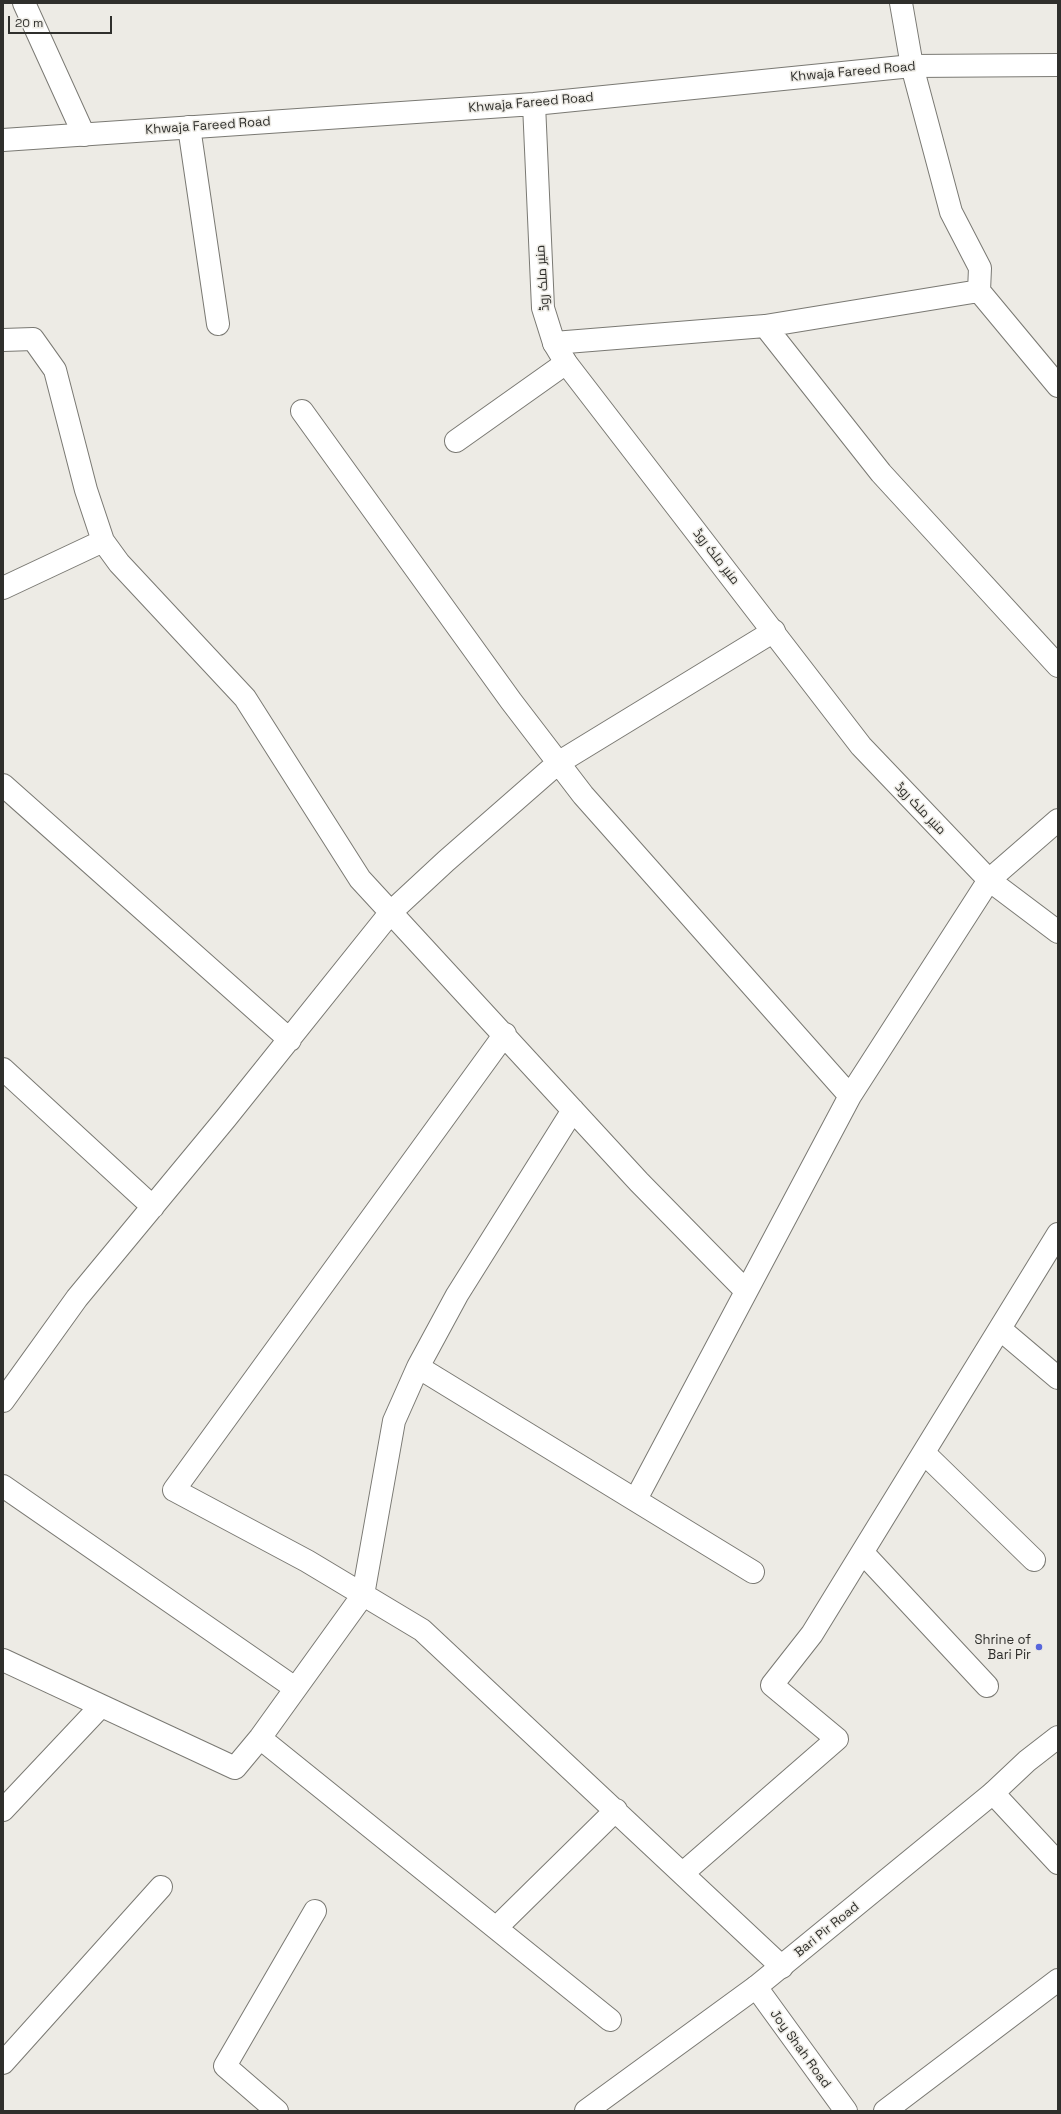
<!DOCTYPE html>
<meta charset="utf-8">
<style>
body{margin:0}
#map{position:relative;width:1061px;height:2114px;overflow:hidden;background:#edebe5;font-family:"Space Grotesk",sans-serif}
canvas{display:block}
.frame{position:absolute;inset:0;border:4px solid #2f2f2c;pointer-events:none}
.scale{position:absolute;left:8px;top:16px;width:104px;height:18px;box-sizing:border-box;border:2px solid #2f2f2c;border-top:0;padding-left:5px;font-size:12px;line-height:14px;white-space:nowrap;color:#2f2f2c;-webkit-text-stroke:3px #edebe5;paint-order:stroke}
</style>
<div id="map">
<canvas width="1061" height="2114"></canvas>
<div class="frame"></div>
<div class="scale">20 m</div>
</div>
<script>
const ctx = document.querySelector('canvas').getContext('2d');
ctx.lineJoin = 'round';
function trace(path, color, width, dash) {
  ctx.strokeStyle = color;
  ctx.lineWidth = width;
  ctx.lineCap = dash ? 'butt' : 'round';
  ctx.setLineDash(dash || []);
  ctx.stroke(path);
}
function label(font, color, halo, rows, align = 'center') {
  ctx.font = font + ' "Space Grotesk",Cairo,sans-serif';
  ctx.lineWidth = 3;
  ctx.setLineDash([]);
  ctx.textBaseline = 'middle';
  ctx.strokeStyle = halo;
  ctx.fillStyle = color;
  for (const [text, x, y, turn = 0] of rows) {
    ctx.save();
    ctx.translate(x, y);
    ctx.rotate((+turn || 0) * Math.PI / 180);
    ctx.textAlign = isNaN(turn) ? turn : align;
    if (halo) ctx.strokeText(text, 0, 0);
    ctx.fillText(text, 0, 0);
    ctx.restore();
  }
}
const street = new Path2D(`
 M24 3 84 135
 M901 3 912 66 951 212 980 268 979 291 1058 386
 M189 127 218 324
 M765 326 881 473 1058 666
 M3 340 33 339 55 370 86 490 103 541 119 563 245 698 360 879 639 1182 746 1291
 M554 343 765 326 979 291
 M302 411 511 701 583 795 850 1096
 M456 441 566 363
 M3 588 103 541
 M3 785 290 1040
 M505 1034 174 1490 307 1561 422 1630 782 1967
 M3 1069 153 1207
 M573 1110 457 1295 418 1367 753 1572
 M1000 1329 1058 1378
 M3 1401 77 1298 226 1118 391 912 446 861 558 763 774 631
 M924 1453 1034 1560
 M3 1486 295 1688
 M636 1499 850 1096 989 880 1058 820
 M863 1553 987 1686
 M3 1660 235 1768 260 1738 363 1595 394 1421 418 1367
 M260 1738 610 2020
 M993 1793 1058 1863
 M3 1810 101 1706
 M683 1873 837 1739 772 1685 812 1634 1058 1234
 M496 1928 616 1810
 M3 2063 161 1887
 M277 2111 225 2066 315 1911
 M586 2111 756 1987
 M885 2111 1058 1980`);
const secondary = new Path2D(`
 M534 104 543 308 554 343 566 363 861 746 989 880 1058 932
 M3 140 534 104 912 66 1058 65
 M846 2111 756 1987 993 1793 1027 1761 1058 1737`);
trace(street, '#7a7973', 24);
trace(secondary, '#7a7973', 24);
trace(street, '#fff', 22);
trace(secondary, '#fff', 22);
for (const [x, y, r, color] of [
 [1039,1647,4,"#5766dc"]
]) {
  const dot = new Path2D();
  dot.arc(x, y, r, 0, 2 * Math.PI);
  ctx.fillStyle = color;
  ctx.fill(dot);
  trace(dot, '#edebe5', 1.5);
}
label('13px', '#2f2f2c', '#edebe5', [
 ["Khwaja Fareed Road",853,72,-5],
 ["Khwaja Fareed Road",531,103,-5],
 ["Khwaja Fareed Road",208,126,-4],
 ["منیر ملک روڈ",543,278,-94],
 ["منیر ملک روڈ",716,557,52],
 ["منیر ملک روڈ",920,809,46],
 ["Bari Pir Road",827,1930,-39],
 ["Joy Shah Road",800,2049,54]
]);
label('13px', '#2f2f2c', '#edebe5', [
 ["Shrine of",1031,1640],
 ["Bari Pir",1031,1655]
], 'right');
</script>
